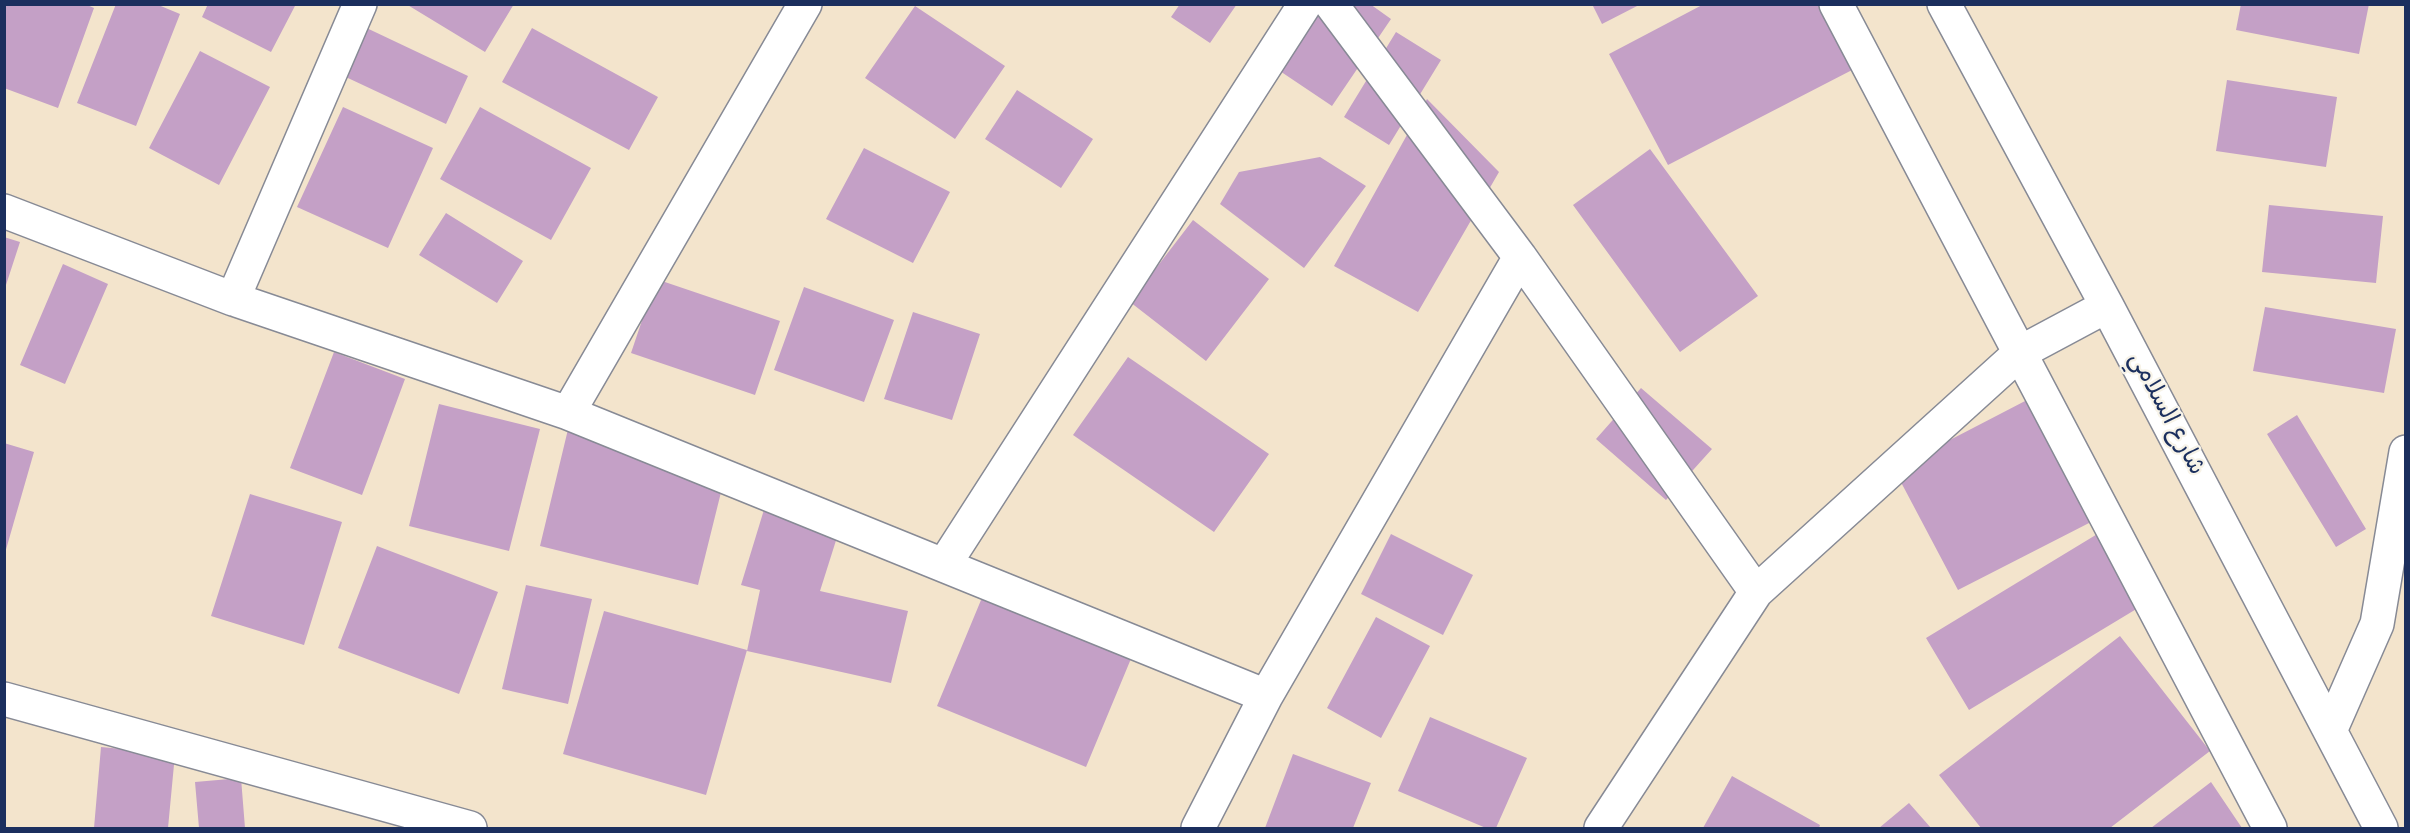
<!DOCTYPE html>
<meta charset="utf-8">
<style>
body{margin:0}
#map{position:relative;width:2410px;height:833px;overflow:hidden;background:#f3e4cc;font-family:Dekko,sans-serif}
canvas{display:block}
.frame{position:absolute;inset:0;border:6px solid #1b2f5e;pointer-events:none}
</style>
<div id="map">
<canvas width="2410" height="833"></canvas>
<div class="frame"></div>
</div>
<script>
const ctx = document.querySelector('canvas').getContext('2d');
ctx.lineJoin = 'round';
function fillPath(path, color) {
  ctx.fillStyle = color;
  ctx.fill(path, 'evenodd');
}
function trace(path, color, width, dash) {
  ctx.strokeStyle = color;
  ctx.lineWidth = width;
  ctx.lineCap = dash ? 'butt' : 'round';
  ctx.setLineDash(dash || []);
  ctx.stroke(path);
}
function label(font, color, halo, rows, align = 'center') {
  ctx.font = font + ' Dekko,"Playpen Sans Arabic",sans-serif';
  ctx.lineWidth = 4.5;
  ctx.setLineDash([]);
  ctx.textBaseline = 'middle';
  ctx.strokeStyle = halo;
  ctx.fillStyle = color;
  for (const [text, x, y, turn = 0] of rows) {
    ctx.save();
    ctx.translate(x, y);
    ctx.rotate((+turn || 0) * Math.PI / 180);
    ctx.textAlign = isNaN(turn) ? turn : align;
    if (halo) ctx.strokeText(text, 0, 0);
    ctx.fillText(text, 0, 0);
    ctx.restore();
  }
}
fillPath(new Path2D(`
 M4 4H85L94 8 58 108 4 88Z
 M116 4H156L180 14 136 126 77 103Z
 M208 4H296L271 52 202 17Z
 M406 4H514L485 52Z
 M1180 4H1237L1210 43 1171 17Z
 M1299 4H1370L1391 19 1332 106 1262 59Z
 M1592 4H1641L1602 24Z
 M1704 4H1821L1854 69 1668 165 1609 54Z
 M2241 4H2369L2359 54 2236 30Z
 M915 6 1005 66 955 139 865 78Z
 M356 23 468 76 446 124 333 71Z
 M532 28 658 97 629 150 502 82Z
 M1396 32 1441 60 1389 145 1344 117Z
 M200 51 270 87 219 185 149 148Z
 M2227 80 2337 97 2326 167 2216 151Z
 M1017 90 1093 139 1061 188 985 139Z
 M1427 99 1499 172 1418 312 1334 266Z
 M343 107 433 148 388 248 297 207Z
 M480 107 591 168 551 240 440 179Z
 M864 148 950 192 913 263 826 219Z
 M1650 149 1758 296 1680 352 1573 205Z
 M1320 157 1366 186 1304 268 1220 204 1239 172Z
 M2269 205 2383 216 2376 283 2262 272Z
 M446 213 523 261 497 303 419 255Z
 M1193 220 1269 279 1206 361 1130 302Z
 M4 237 20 242 5 288H4Z
 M63 264 108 284 65 384 20 365Z
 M656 279 780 321 755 395 631 353Z
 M804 287 894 320 864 402 774 370Z
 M2265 307 2396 329 2384 393 2253 371Z
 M913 312 980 334 952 420 884 399Z
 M334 352 405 379 362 495 290 468Z
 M1128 357 1269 454 1214 532 1073 435Z
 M1641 388 1712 449 1666 500 1596 439Z
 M2027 400 2091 522 1958 590 1894 469Z
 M439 404 540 429 509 551 409 526Z
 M2297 415 2366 529 2336 547 2267 434Z
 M570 421 729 460 698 585 540 546Z
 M4 443 34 452 5 553H4Z
 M770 490 845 512 820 591 908 611 891 683 747 651 760 590 741 585Z
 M250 494 342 522 304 645 211 616Z
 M2099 533 2143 605 1969 710 1926 638Z
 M1391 534 1473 575 1443 635 1361 594Z
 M377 546 498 592 459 694 338 648Z
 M991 576 1140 637 1086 767 937 706Z
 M526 585 592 599 568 704 502 689Z
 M604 611 747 650 706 795 563 754Z
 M1376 617 1430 646 1381 738 1327 708Z
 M2120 636 2210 751 2110 828H1981L1939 775Z
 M1430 717 1527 758 1496 828H1486L1398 791Z
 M101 747 175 754 168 828H94Z
 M1293 754 1371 783 1353 828H1265Z
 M1732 776 1820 825 1819 828H1703Z
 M241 778 245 828H199L195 782Z
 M2211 782 2242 828H2151Z
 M1909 803 1931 828H1879Z`), '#c4a0c6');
const minor = new Path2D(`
 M1331 4 1520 257 1756 592
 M1836 4 2270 828
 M1944 4 2107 306 2381 828
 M4 211 233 299 568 413 1266 696
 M233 299 360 4
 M568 413 805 4
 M944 565 1305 4
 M4 699 470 828
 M2330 731 2377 624 2406 452
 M1198 828 1266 696 1520 257
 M1601 828 1756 592 2021 352 2107 306`);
trace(minor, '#878a95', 36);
trace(minor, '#fff', 33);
label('24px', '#1b2f5e', '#f7f3e8', [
 ["شارع السلامي",2164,415,62]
]);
</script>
